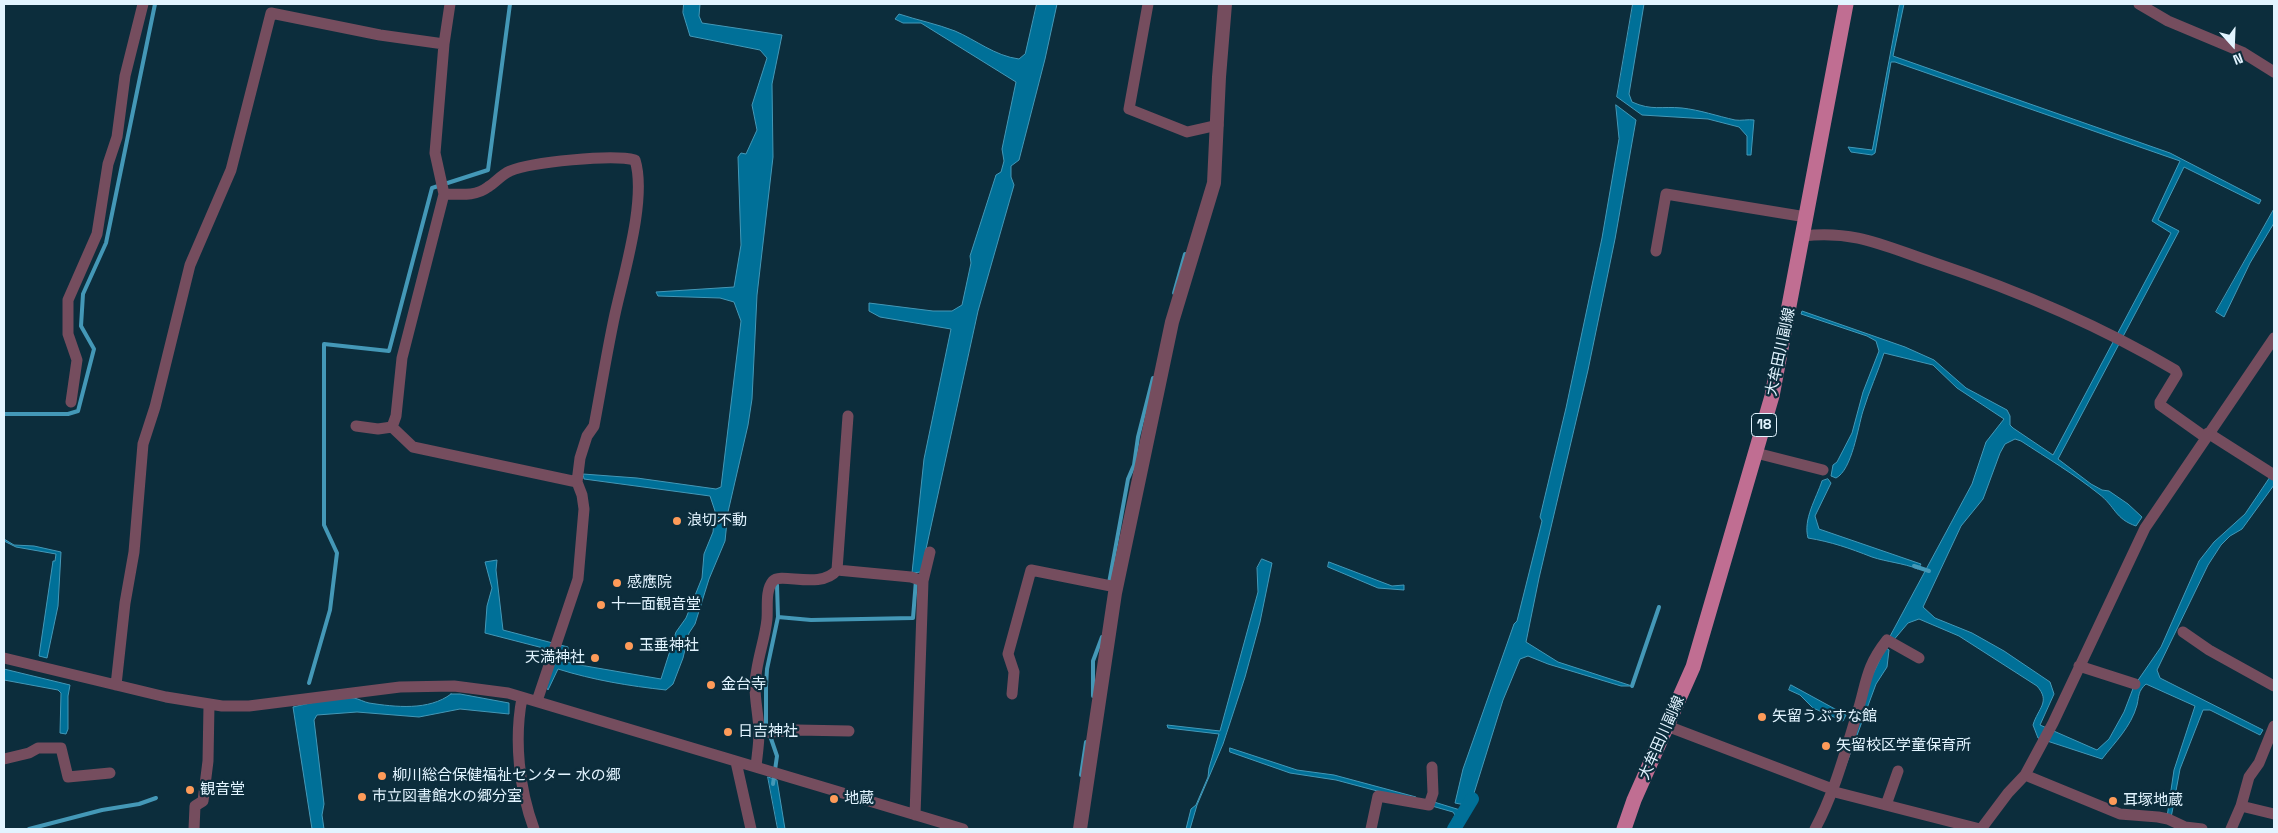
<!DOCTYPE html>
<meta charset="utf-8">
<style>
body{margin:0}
#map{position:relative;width:2278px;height:833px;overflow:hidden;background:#0c2d3c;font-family:"Space Grotesk",sans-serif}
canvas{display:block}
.frame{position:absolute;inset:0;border:5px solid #e2f4ff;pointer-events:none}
.north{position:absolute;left:2208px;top:20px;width:50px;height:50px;-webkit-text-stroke:4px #0c2d3c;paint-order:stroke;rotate:160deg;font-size:14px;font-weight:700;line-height:20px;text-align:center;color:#e2f4ff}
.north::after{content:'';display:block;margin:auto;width:18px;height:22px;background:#e2f4ff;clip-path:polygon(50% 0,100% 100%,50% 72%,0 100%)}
</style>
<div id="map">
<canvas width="2278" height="833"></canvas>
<div class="frame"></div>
<div class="north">N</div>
</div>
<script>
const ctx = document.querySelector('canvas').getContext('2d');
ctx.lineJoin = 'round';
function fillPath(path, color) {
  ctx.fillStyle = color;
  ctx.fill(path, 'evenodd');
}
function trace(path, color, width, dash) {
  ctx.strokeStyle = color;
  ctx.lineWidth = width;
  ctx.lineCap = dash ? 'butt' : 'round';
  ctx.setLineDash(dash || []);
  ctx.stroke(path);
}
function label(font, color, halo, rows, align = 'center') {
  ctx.font = font + ' "Space Grotesk","Noto Sans JP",sans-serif';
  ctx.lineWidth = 4.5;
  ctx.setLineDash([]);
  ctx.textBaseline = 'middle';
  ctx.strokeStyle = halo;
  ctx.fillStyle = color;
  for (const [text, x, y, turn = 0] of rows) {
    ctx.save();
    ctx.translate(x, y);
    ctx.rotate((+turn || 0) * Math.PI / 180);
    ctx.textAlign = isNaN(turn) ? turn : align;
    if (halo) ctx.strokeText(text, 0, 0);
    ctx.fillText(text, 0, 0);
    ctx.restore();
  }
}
const water = new Path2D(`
 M684 4H700L699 16 702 23 782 35 772 84 773 157 757 295 752 399 748 425 728 512 725 541 709 579 695 624 689 633 683 658 673 684 666 690C629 686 593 680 558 669L548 690 545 685 556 654 547 649 485 633 487 606 492 588 485 562 497 560 496 570 503 630 568 647 567 662 574 664 661 679 676 632 686 618 702 578 704 554 713 532 715 511 710 496 584 479 583 474 637 478 716 489 721 487 741 321 734 302 720 298 658 296 656 292 734 287 741 245 738 157 741 153 746 154 757 130 752 105 767 58 760 50 690 36 683 13Z
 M1037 4H1057L1045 59 1019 160 1011 166V177L1014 185 978 311 921 572 912 573 924 459 951 329 880 317 869 311V303L933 311H952L962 305 971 263 970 256 996 175 1001 172 1004 161 1002 149 1016 82 921 23H903L895 19 899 14C917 20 937 24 955 31 976 40 995 56 1019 59L1025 54Z
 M1633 4H1644L1629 94 1632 102C1652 111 1661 106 1682 108 1700 110 1717 116 1735 120 1741 121 1748 119 1754 120L1751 155H1747V136L1739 127 1708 119 1642 115 1617 97Z
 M1900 4H1904L1893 56 2170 153 2261 200 2259 204 2184 167 2158 220 2179 231 2058 459 2091 484 2102 490 2109 491 2128 504 2142 517 2136 526C2115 519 2115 506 2099 494 2074 474 2047 458 2021 441L2015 439 2005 444 2000 453 1983 499 1961 526 1923 607 1935 618 1972 633 2004 651 2050 682 2054 694 2040 725 2097 750 2109 739 2124 712 2134 686 2161 647 2199 561 2214 542 2245 514 2274 471V485L2242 529 2230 536 2221 545 2208 565 2157 670 2160 678 2263 730 2260 735 2210 710H2203L2180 769 2171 818 2167 817 2174 770 2195 706 2146 684C2138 691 2139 696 2137 705 2131 727 2115 742 2102 759L2038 738 2033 725C2038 708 2051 702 2037 686L1959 636 1919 619 1908 623 1892 642 1888 640 1972 484 1986 442 2004 419 1957 388 1933 365 1884 353C1878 372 1869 391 1863 411 1858 427 1852 470 1836 478L1831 476 1833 465 1837 462 1852 433 1863 392 1879 351 1876 341 1867 336 1801 314 1802 311 1905 347 1934 360 1966 388 2007 410 2010 416V425L2013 428 2053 455 2171 233 2152 221 2180 161 1895 62H1891L1875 153 1872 155 1851 152 1848 147 1872 150Z
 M1616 105 1636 120 1615 239 1588 370 1539 578 1526 642 1558 662 1632 686H1621L1548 664 1528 656 1520 659 1503 700 1470 806 1455 803 1463 769 1514 624 1517 621 1542 521 1540 517 1566 408 1602 238 1619 139Z
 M2274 209V223L2250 263 2224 317 2216 312Z
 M1828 479 1831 483 1815 516 1819 529 1918 563 1921 564 1918 569C1903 563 1887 562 1872 557 1849 548 1832 542 1808 538 1803 519 1816 499 1822 481Z
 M4 539 14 545 34 546 61 552 58 606 47 658 39 656 53 561H55L56 554 16 547 4 541Z
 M1262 559 1272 563 1260 622 1245 677 1223 744 1197 805 1190 829H1186L1191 809 1196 805 1208 777 1209 768 1219 734 1168 728 1167 725 1220 731 1258 592 1257 568Z
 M1329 562 1392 586 1404 585V590L1378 588 1328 567Z
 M1886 648 1889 650 1887 667 1876 684 1843 773 1859 703Z
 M4 669 70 685 68 696V729L66 734 60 733 61 693 58 690 4 680Z
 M1791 685 1846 715 1843 721 1813 708 1800 695 1789 690Z
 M451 694H460L509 703V714L460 709 419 717 357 712 317 715 314 720 324 804 322 815 324 829H312L293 707C310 703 337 696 354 698 359 699 364 702 369 703 395 707 429 711 451 694Z
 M1230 748 1297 770 1334 775 1416 797 1415 801 1336 780 1290 773 1230 752Z
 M768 777 777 780 785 829H778Z
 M1434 802 1470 813 1460 829H1448L1455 815 1453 812 1432 806Z`);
fillPath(water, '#007098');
trace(water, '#4498b7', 1);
trace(new Path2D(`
 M1174 293 1185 254
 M4 414H68L78 411 94 349 81 326 83 294 106 243 155 4
 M1914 566 1929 571
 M1109 583 1128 479 1134 465 1138 437 1153 378
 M778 617 811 620 913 618 916 580
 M309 683 330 610 337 553 324 525V344L389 351 432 188 488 170 510 4
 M1632 686 1659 607
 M1093 696V661L1102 637
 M1081 775 1086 742
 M773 784 777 756 766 724V687L767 669 778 617 777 585
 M29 829 102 810 139 804 156 798`), '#4498b7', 4);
trace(new Path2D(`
 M1454 829 1472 799`), '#007098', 14);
trace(new Path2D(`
 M1148 4 1129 109 1187 132 1218 125
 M2139 4 2168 21 2242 52 2274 72
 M444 194C459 194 475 197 488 187 496 182 501 175 510 171 532 162 612 154 635 160 647 198 624 273 615 314 607 351 601 389 594 426L587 436 580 458 577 482 582 495 584 509 578 579 537 701
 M1803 236C1855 230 1884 246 1932 262 2016 290 2099 325 2175 370L2177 374 2160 402V405L2205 437
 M1656 251 1666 194 1806 217
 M71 402 77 360 68 334V300L97 234 108 164 117 137 125 76 143 4
 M356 426 378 429 392 427
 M392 427 396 416 402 358 444 194 435 153 444 44 450 4
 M392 427 413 447 577 482
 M2208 433 2274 475
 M1756 453 1823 470
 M837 570 848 416
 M2183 632 2209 650 2274 686
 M4 658 166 697 222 706H249L400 687 454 686 508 693 963 829
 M2079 666 2135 684
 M116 685 125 603 134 552 143 444 155 407 190 265 231 170 271 13 380 35 444 44
 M1012 694 1014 672 1008 654 1031 570 1116 587
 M522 698C514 740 519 788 534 829
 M1667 726 1832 789
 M759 733 797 730 849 731
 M4 759 29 753 38 748H61L68 777 110 773
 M736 762 751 829
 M756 767C757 756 759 744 759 733 759 718 755 702 755 687 755 664 765 641 767 619 768 608 765 590 773 581 781 572 821 590 837 570L911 577 923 581
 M2025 775 2120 814 2158 817 2168 819 2185 827 2202 829
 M1831 791 1980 829
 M1886 805 1898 771
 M2241 806 2274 814
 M915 815 923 581 930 552
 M194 829 195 806 203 801 208 761 209 705
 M1371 829 1378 796 1429 805 1433 793 1432 767
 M1815 829C1834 794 1845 752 1857 714 1867 682 1865 668 1887 640L1919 658
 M1981 829 2008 793 2025 775 2053 723 2145 528 2274 338
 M2231 829 2241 806 2249 777 2259 763 2274 726`), '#754d5e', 11);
trace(new Path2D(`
 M1080 829 1115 593 1172 322 1214 183 1219 77 1225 4`), '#754d5e', 14);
trace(new Path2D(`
 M1624 829 1634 800 1693 667 1772 396 1846 4`), '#c06e92', 15);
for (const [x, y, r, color] of [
 [677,521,5,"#fe9b59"],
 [617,583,5,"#fe9b59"],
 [601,605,5,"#fe9b59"],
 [629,646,5,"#fe9b59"],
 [595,658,5,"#fe9b59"],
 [711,685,5,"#fe9b59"],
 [1762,717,5,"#fe9b59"],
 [728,732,5,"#fe9b59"],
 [1826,746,5,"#fe9b59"],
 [382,776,5,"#fe9b59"],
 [190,790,5,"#fe9b59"],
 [362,797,5,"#fe9b59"],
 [834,799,5,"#fe9b59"],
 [2113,801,5,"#fe9b59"]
]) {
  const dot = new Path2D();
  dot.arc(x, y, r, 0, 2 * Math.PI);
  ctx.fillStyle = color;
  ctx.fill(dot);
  trace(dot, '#0c2d3c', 2);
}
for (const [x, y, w] of [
 [1764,425,25]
]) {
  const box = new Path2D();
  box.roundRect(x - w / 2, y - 11.5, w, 23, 4);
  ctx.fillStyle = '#0c2d3c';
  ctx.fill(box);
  trace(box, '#e2f4ff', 1);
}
label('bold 14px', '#e2f4ff', null, [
 ["18",1764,425]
]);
label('15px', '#e2f4ff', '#0c2d3c', [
 ["大牟田川副線",1781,352,-78],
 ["大牟田川副線",1662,738,-66]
]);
label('15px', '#e2f4ff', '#0c2d3c', [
 ["浪切不動",687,521],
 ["感應院",627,583],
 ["十一面観音堂",611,605],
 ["玉垂神社",639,646],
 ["天満神社",585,658,"right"],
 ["金台寺",721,685],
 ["矢留うぶすな館",1772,717],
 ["日吉神社",738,732],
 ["矢留校区学童保育所",1836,746],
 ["柳川総合保健福祉センター 水の郷",392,776],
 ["観音堂",200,790],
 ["市立図書館水の郷分室",372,797],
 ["地蔵",844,799],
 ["耳塚地蔵",2123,801]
], 'left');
</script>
